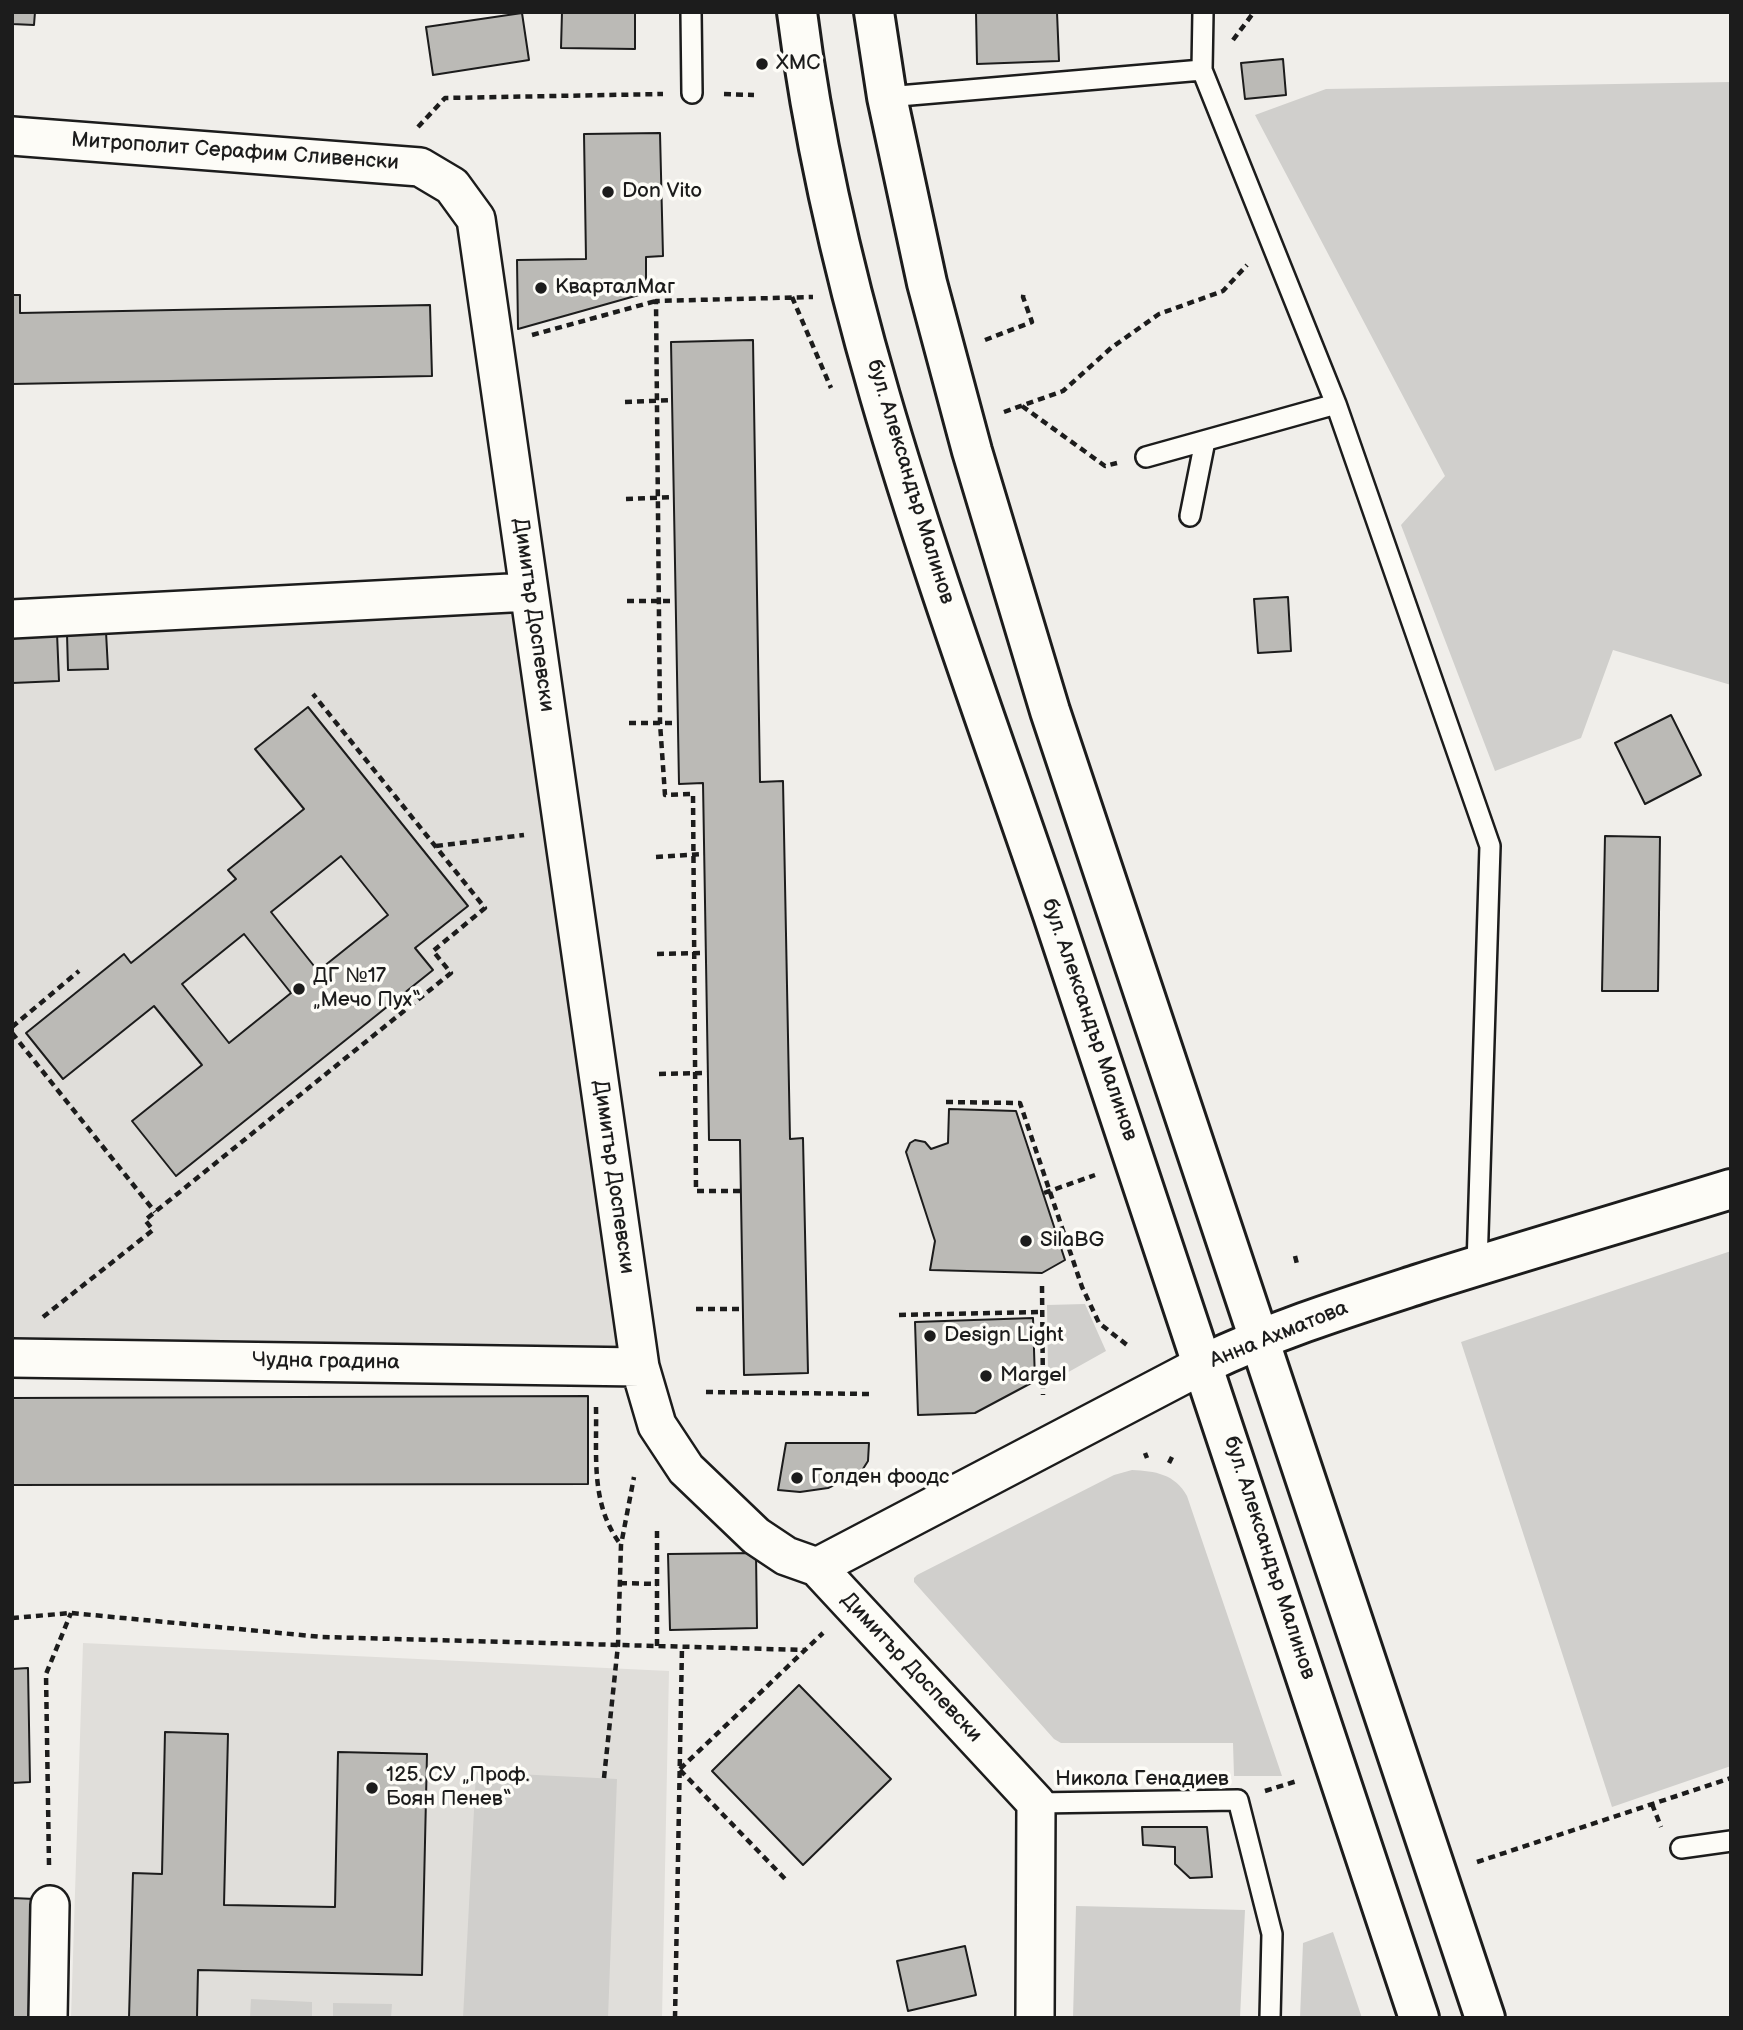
<!DOCTYPE html>
<meta charset="utf-8">
<style>
body{margin:0}
#map{position:relative;width:1743px;height:2030px;overflow:hidden;background:#f0eeea;font-family:"Balsamiq Sans",sans-serif}
canvas{display:block}
.frame{position:absolute;inset:0;border:14px solid #1c1c1c;pointer-events:none}
</style>
<div id="map">
<canvas width="1743" height="2030"></canvas>
<div class="frame"></div>
</div>
<script>
const ctx = document.querySelector('canvas').getContext('2d');
ctx.lineJoin = 'round';
function fillPath(path, color) {
  ctx.fillStyle = color;
  ctx.fill(path, 'evenodd');
}
function trace(path, color, width, dash) {
  ctx.strokeStyle = color;
  ctx.lineWidth = width;
  ctx.lineCap = dash ? 'butt' : 'round';
  ctx.setLineDash(dash || []);
  ctx.stroke(path);
}
function label(font, color, halo, rows, align = 'center') {
  ctx.font = font + ' "Balsamiq Sans",sans-serif';
  ctx.lineWidth = 7;
  ctx.setLineDash([]);
  ctx.textBaseline = 'middle';
  ctx.strokeStyle = halo;
  ctx.fillStyle = color;
  for (const [text, x, y, turn = 0] of rows) {
    ctx.save();
    ctx.translate(x, y);
    ctx.rotate((+turn || 0) * Math.PI / 180);
    ctx.textAlign = isNaN(turn) ? turn : align;
    if (halo) ctx.strokeText(text, 0, 0);
    ctx.fillText(text, 0, 0);
    ctx.restore();
  }
}
fillPath(new Path2D(`
 M529 592 640 1367 12 1358V619Z
 M83 1643 669 1671 662 2018H71Z`), '#e0deda');
fillPath(new Path2D(`
 M1731 82V685L1613 650 1581 738 1495 771 1401 525 1445 476 1255 115 1326 89Z
 M1731 1251V1766L1612 1807 1461 1342Z
 M1085 1304 1106 1351 1056 1379 1057 1370H1048L1047 1305Z
 M1132 1470C1155 1471 1175 1474 1187 1496L1282 1776H1234L1233 1743H1061L1054 1739 914 1582V1578L917 1575 1114 1475Z
 M476 1772 617 1779 608 2018H463Z
 M1076 1906 1245 1910 1240 2018H1073Z
 M1333 1932 1362 2018H1300L1303 1943Z
 M251 1999 312 2002V2018H250Z
 M333 2003 392 2004 391 2018H333Z`), '#d0cfcc');
const building = new Path2D(`
 M12 12H35L34 25 12 24Z
 M562 12H635V49L561 48Z
 M976 12H1057L1059 61 977 64Z
 M522 13 529 60 433 75 426 27Z
 M1283 59 1286 95 1245 99 1241 63Z
 M660 133 663 256 646 257V293L518 329 517 260 586 259 584 134Z
 M12 295H20V313L430 305 432 376 12 384Z
 M753 340 760 782 783 781 790 1139 803 1138 808 1373 744 1375 740 1140H709L703 783 679 784 671 342Z
 M1288 597 1291 651 1258 653 1254 599Z
 M106 632 108 669 68 670 67 634Z
 M57 633 59 681 12 683V635Z
 M308 707 468 906 415 948 433 970 176 1176 132 1121 202 1065 154 1006 63 1079 26 1033 124 954 131 963 236 879 228 870 304 809 255 749ZM341 856 388 915 318 971 271 912ZM244 934 291 993 229 1043 182 984Z
 M1671 715 1701 775 1645 804 1615 743Z
 M1605 836 1660 837 1658 991H1602Z
 M949 1109 1016 1111 1065 1260 1042 1273 930 1270 935 1241 906 1152 910 1143 915 1140 925 1142 931 1149 948 1143Z
 M1033 1318 1035 1381 975 1413 918 1415 915 1322Z
 M588 1396V1484L12 1485V1398Z
 M786 1443H869L868 1461 861 1472 828 1488 800 1492 778 1490Z
 M756 1553 757 1628 670 1630 668 1554Z
 M28 1668 30 1782 12 1783V1669Z
 M799 1685 891 1779 803 1865 712 1771Z
 M165 1732 228 1734 224 1905 335 1907 338 1752 427 1754 422 1975 198 1970 197 2018H129L133 1873 162 1874Z
 M1142 1827H1207L1212 1877 1190 1878 1175 1864V1847L1143 1845Z
 M12 1898 35 1899 31 2018H12Z
 M965 1946 976 1995 908 2011 897 1961Z`);
fillPath(building, '#bbbab6');
trace(building, '#1c1c1c', 2);
const service = new Path2D(`
 M691 12 692 93
 M1203 12 1202 70 1336 404 1490 846 1477 1266
 M887 97 1202 70
 M1146 457 1336 404
 M1190 516 1205 441
 M1036 1803 1238 1800 1272 1934 1270 2018
 M1681 1848 1731 1841`);
const minor = new Path2D(`
 M12 136 420 167 452 186 476 219 640 1367 657 1425 686 1469 756 1536 786 1556 817 1567 1036 1803 1035 2018
 M12 619 529 592
 M12 1358 640 1367
 M817 1567 1204 1364
 M48 2018 50 1905`);
const tertiary = new Path2D(`
 M1204 1364C1275 1330 1345 1308 1419 1284 1523 1251 1627 1221 1731 1189`);
const primary = new Path2D(`
 M797 12C836 323 953 620 1053 915 1178 1282 1299 1650 1419 2018
 M874 12 887 97 927 283 972 451 1050 711 1485 2018`);
trace(service, '#1c1c1c', 24);
trace(minor, '#1c1c1c', 42);
trace(tertiary, '#1c1c1c', 44);
trace(primary, '#1c1c1c', 44);
trace(new Path2D(`
 M1233 40 1254 12
 M724 94 754 95
 M418 127 445 98 663 94
 M792 297 831 388
 M532 335 656 301
 M985 340 1032 322 1023 297 1024 291
 M625 402 672 400
 M1022 406 1105 466 1117 463
 M1004 412 1063 391 1111 348 1159 314 1223 291 1247 265
 M626 499 674 497
 M627 601H675
 M629 723H678
 M436 846 524 835
 M656 857 704 854
 M657 954 705 953
 M12 1027 79 971
 M12 1033 155 1212
 M659 1074 708 1073
 M946 1102 1020 1103 1082 1287 1099 1323 1127 1345
 M740 1191H696L693 794 665 795 660 723 656 301 813 297
 M1044 1193 1095 1175
 M1295 1256 1297 1264
 M1042 1286 1043 1395
 M696 1309H742
 M899 1315 1042 1312
 M43 1317 153 1230 145 1220 451 973 433 951 485 908 313 694
 M706 1392 872 1394
 M596 1407C597 1457 590 1504 621 1545
 M1145 1453 1147 1458
 M1169 1463 1172 1457
 M657 1531V1647
 M620 1583 657 1584
 M12 1618 71 1613 322 1637 806 1650
 M680 1769 823 1633
 M680 1770 788 1882
 M604 1778 618 1645 621 1545 634 1477
 M1265 1791 1297 1781
 M1652 1804 1661 1827
 M1477 1862 1731 1778
 M49 1865 46 1674 71 1613
 M675 2018 682 1647`), '#1c1c1c', 4.5, [7, 5]);
trace(service, '#fdfcf7', 19);
trace(minor, '#fdfcf7', 37);
trace(tertiary, '#fdfcf7', 38);
trace(primary, '#fdfcf7', 38);
for (const [x, y, r, color] of [
 [762,64,7,"#1c1c1c"],
 [608,192,7,"#1c1c1c"],
 [541,288,7,"#1c1c1c"],
 [299,989,7,"#1c1c1c"],
 [1026,1241,7,"#1c1c1c"],
 [930,1336,7,"#1c1c1c"],
 [986,1376,7,"#1c1c1c"],
 [797,1478,7,"#1c1c1c"],
 [372,1788,7,"#1c1c1c"]
]) {
  const dot = new Path2D();
  dot.arc(x, y, r, 0, 2 * Math.PI);
  ctx.fillStyle = color;
  ctx.fill(dot);
  trace(dot, '#fdfcf7', 2.5);
}
label('21px', '#1c1c1c', '#fdfcf7', [
 ["ХМС",776,64],
 ["Don Vito",622,192],
 ["КварталМаг",555,288],
 ["ДГ №17",313,977],
 ["„Мечо Пух“",313,1001],
 ["SilaBG",1040,1241],
 ["Design Light",944,1336],
 ["Margel",1000,1376],
 ["Голден фоодс",811,1478],
 ["125. СУ „Проф.",386,1776],
 ["Боян Пенев“",386,1800]
], 'left');
label('21px', '#1c1c1c', '#fdfcf7', [
 ["Митрополит Серафим Сливенски",235,152,4],
 ["бул. Александър Малинов",910,482,73],
 ["Димитър Доспевски",533,615,82],
 ["бул. Александър Малинов",1089,1020,71],
 ["Димитър Доспевски",613,1177,82],
 ["Анна Ахматова",1279,1335,-22],
 ["Чудна градина",326,1362,1],
 ["бул. Александър Малинов",1269,1558,72],
 ["Димитър Доспевски",911,1668,47],
 ["Никола Генадиев",1142,1780]
]);
</script>
